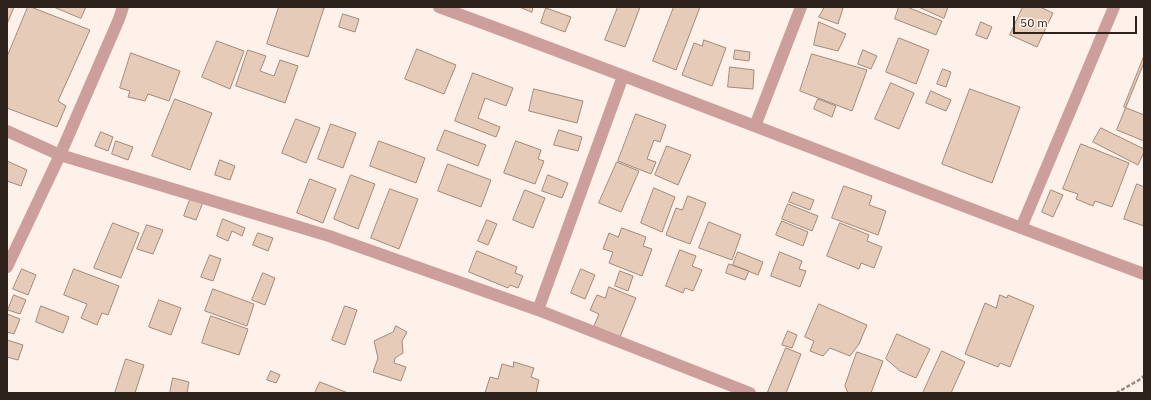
<!DOCTYPE html>
<style>
body{margin:0}
#map{position:relative;width:1151px;height:400px;overflow:hidden;background:#fdf1ea;font-family:"IBM Plex Sans",sans-serif}
canvas{display:block}
.frame{position:absolute;inset:0;border:8px solid #2d231c;pointer-events:none}
.scale{position:absolute;left:1013px;top:16px;width:124px;height:18px;box-sizing:border-box;border:2px solid #2d231c;border-top:0;padding-left:5px;font-size:12px;line-height:14px;white-space:nowrap;color:#2d231c;-webkit-text-stroke:3px #fdf1ea;paint-order:stroke}
</style>
<div id="map">
<canvas width="1151" height="400"></canvas>
<div class="frame"></div>
<div class="scale">50 m</div>
</div>
<script>
const ctx = document.querySelector('canvas').getContext('2d');
ctx.lineJoin = 'round';
function fillPath(path, color) {
  ctx.fillStyle = color;
  ctx.fill(path, 'evenodd');
}
function trace(path, color, width, dash) {
  ctx.strokeStyle = color;
  ctx.lineWidth = width;
  ctx.lineCap = dash ? 'butt' : 'round';
  ctx.setLineDash(dash || []);
  ctx.stroke(path);
}
const building = new Path2D(`
 M7 7H14L7 24Z
 M28 7H31L90 30 58 101 66 106 57 127 7 108V57Z
 M54 7H86L81 18Z
 M279 7H320L324 8 308 57 267 44Z
 M520 7H533L532 12Z
 M618 7H640L625 47 605 40Z
 M674 7H700L676 70 653 61Z
 M825 7H838L843 8 838 24 819 17Z
 M899 7H907L942 21 936 35 895 19Z
 M919 7H948L944 18Z
 M1023 7H1040L1053 13 1037 47 1010 35Z
 M546 8 571 17 565 32 541 23Z
 M343 14 359 19 355 32 339 27Z
 M819 22 846 34 838 51 814 45Z
 M981 22 992 27 987 39 976 35Z
 M899 38 929 50 916 84 886 72Z
 M704 40 726 48 712 86 682 75 694 43 702 46Z
 M217 41 244 51 230 89 202 77Z
 M417 49 456 65 444 94 405 79Z
 M248 50 266 56 260 71 274 76 280 60 298 66 285 103 236 86Z
 M735 50 750 52 749 61 734 59Z
 M863 50 877 56 871 69 858 64Z
 M131 53 180 71 169 101 148 94 145 101 128 97 130 91 120 88Z
 M812 54 867 70 852 111 800 91Z
 M1144 56V115L1124 107Z
 M1144 63V141L1117 130Z
 M730 67 754 70 753 89 728 87Z
 M943 69 951 72 946 87 937 84Z
 M473 73 513 88 506 106 485 98 478 118 500 127 496 137 455 121Z
 M891 83 914 93 899 129 875 119Z
 M534 89 583 101 577 123 529 111Z
 M970 89 1020 107 992 183 942 164Z
 M931 91 951 100 946 111 926 103Z
 M175 99 212 113 190 170 152 156Z
 M818 99 836 106 832 117 814 109Z
 M636 114 666 125 660 142 654 140 647 159 656 162 651 174 618 161Z
 M296 119 320 128 306 163 282 153Z
 M331 124 356 133 343 168 318 159Z
 M1101 128 1144 149V152L1138 165 1093 142Z
 M445 130 486 145 478 166 437 150Z
 M559 130 582 137 578 151 554 145Z
 M101 132 113 137 108 151 95 146Z
 M116 141 133 147 128 160 112 154Z
 M379 141 425 158 416 183 370 166Z
 M516 141 541 150 538 159 544 161 535 184 504 173Z
 M1081 144 1129 163 1112 207 1095 201 1093 206 1076 199 1078 194 1063 189Z
 M667 146 691 155 678 185 655 175Z
 M220 160 235 166 230 180 215 175Z
 M7 161 27 170 21 186 7 181Z
 M617 162 639 171 621 212 599 203Z
 M448 164 491 180 481 207 438 191Z
 M351 175 375 184 358 229 334 219Z
 M548 175 568 183 562 198 542 191Z
 M310 179 336 189 323 223 297 213Z
 M1137 184 1144 187V226L1124 219Z
 M844 186 872 196 869 205 886 211 878 235 832 218Z
 M654 188 675 197 662 232 641 223Z
 M390 189 418 199 399 249 371 238Z
 M525 190 545 198 533 228 513 220Z
 M1051 190 1063 195 1053 217 1042 212Z
 M793 192 814 200 810 210 789 202Z
 M688 196 706 203 690 244 666 235 676 208 682 210Z
 M191 197 203 202 196 220 184 216Z
 M788 204 818 216 812 231 782 219Z
 M223 219 245 228 242 236 232 231 228 241 217 236Z
 M487 220 497 224 488 245 478 241Z
 M782 221 808 232 803 246 776 235Z
 M709 222 741 235 732 260 699 248Z
 M113 223 139 233 121 278 94 268Z
 M840 223 869 235 867 241 882 247 874 268 861 263 859 269 827 256Z
 M147 225 163 230 153 254 137 249Z
 M622 228 646 237 643 246 652 249 642 276 609 263 613 252 603 249 609 233 618 237Z
 M258 233 273 238 268 251 253 245Z
 M680 250 696 256 692 266 702 270 693 291 685 288 683 293 666 286Z
 M477 251 517 267 515 273 523 276 518 288 510 285 508 288 469 272Z
 M738 252 763 262 758 275 733 265Z
 M780 252 802 261 799 269 806 271 800 287 771 276Z
 M210 255 221 259 213 281 201 277Z
 M729 264 749 271 745 280 726 273Z
 M22 269 36 275 28 295 13 289Z
 M74 269 119 286 108 315 102 313 97 325 81 318 87 304 64 295Z
 M581 269 595 275 585 299 571 293Z
 M620 271 633 276 628 291 615 286Z
 M263 273 275 278 265 305 252 300Z
 M609 287 636 298 620 337 594 326 599 314 590 310 597 295 605 298Z
 M213 289 254 304 247 326 205 311Z
 M14 295 26 300 20 314 8 310Z
 M1000 295 1007 298 1008 295 1034 306 1010 367 1000 363 998 367 965 354 985 303 996 308Z
 M159 300 181 308 171 335 149 327Z
 M819 304 867 325 859 344 850 356 830 348 823 356 810 351 814 341 805 337Z
 M41 306 69 317 63 333 36 322Z
 M345 306 357 310 345 345 332 340Z
 M7 314 20 319 14 334 7 332Z
 M211 316 248 329 239 355 202 343Z
 M396 326 407 332 402 341 403 353 395 358 394 363 406 367 401 381 373 372 378 358 374 341 393 332Z
 M788 331 797 335 792 348 782 345Z
 M897 334 930 349 916 378 900 371 886 359Z
 M7 340 23 345 18 360 7 357Z
 M786 348 801 354 786 393H771L768 392Z
 M942 351 965 362 951 393H923Z
 M857 352 883 361 871 393H848L845 386Z
 M126 359 144 365 135 393H115Z
 M514 362 534 368 531 377 539 380 536 393H485L490 377 498 379 502 364 513 367Z
 M271 371 280 375 276 383 267 380Z
 M173 378 189 382 187 393H170Z
 M320 382 348 393H315Z`);
fillPath(building, '#e6cbb9');
trace(building, '#a28978', 1);
trace(new Path2D(`
 M1116 393 1139 380 1144 376`), '#978c85', 2.5, [4, 2]);
trace(new Path2D(`
 M439 7C675 93 908 187 1144 274
 M755 126 801 7
 M7 131 60 155 329 236 538 310 750 393
 M1021 228 1114 7
 M7 267 60 155 119 19 123 7
 M538 310 623 76`), '#cd9f9c', 12);
</script>
